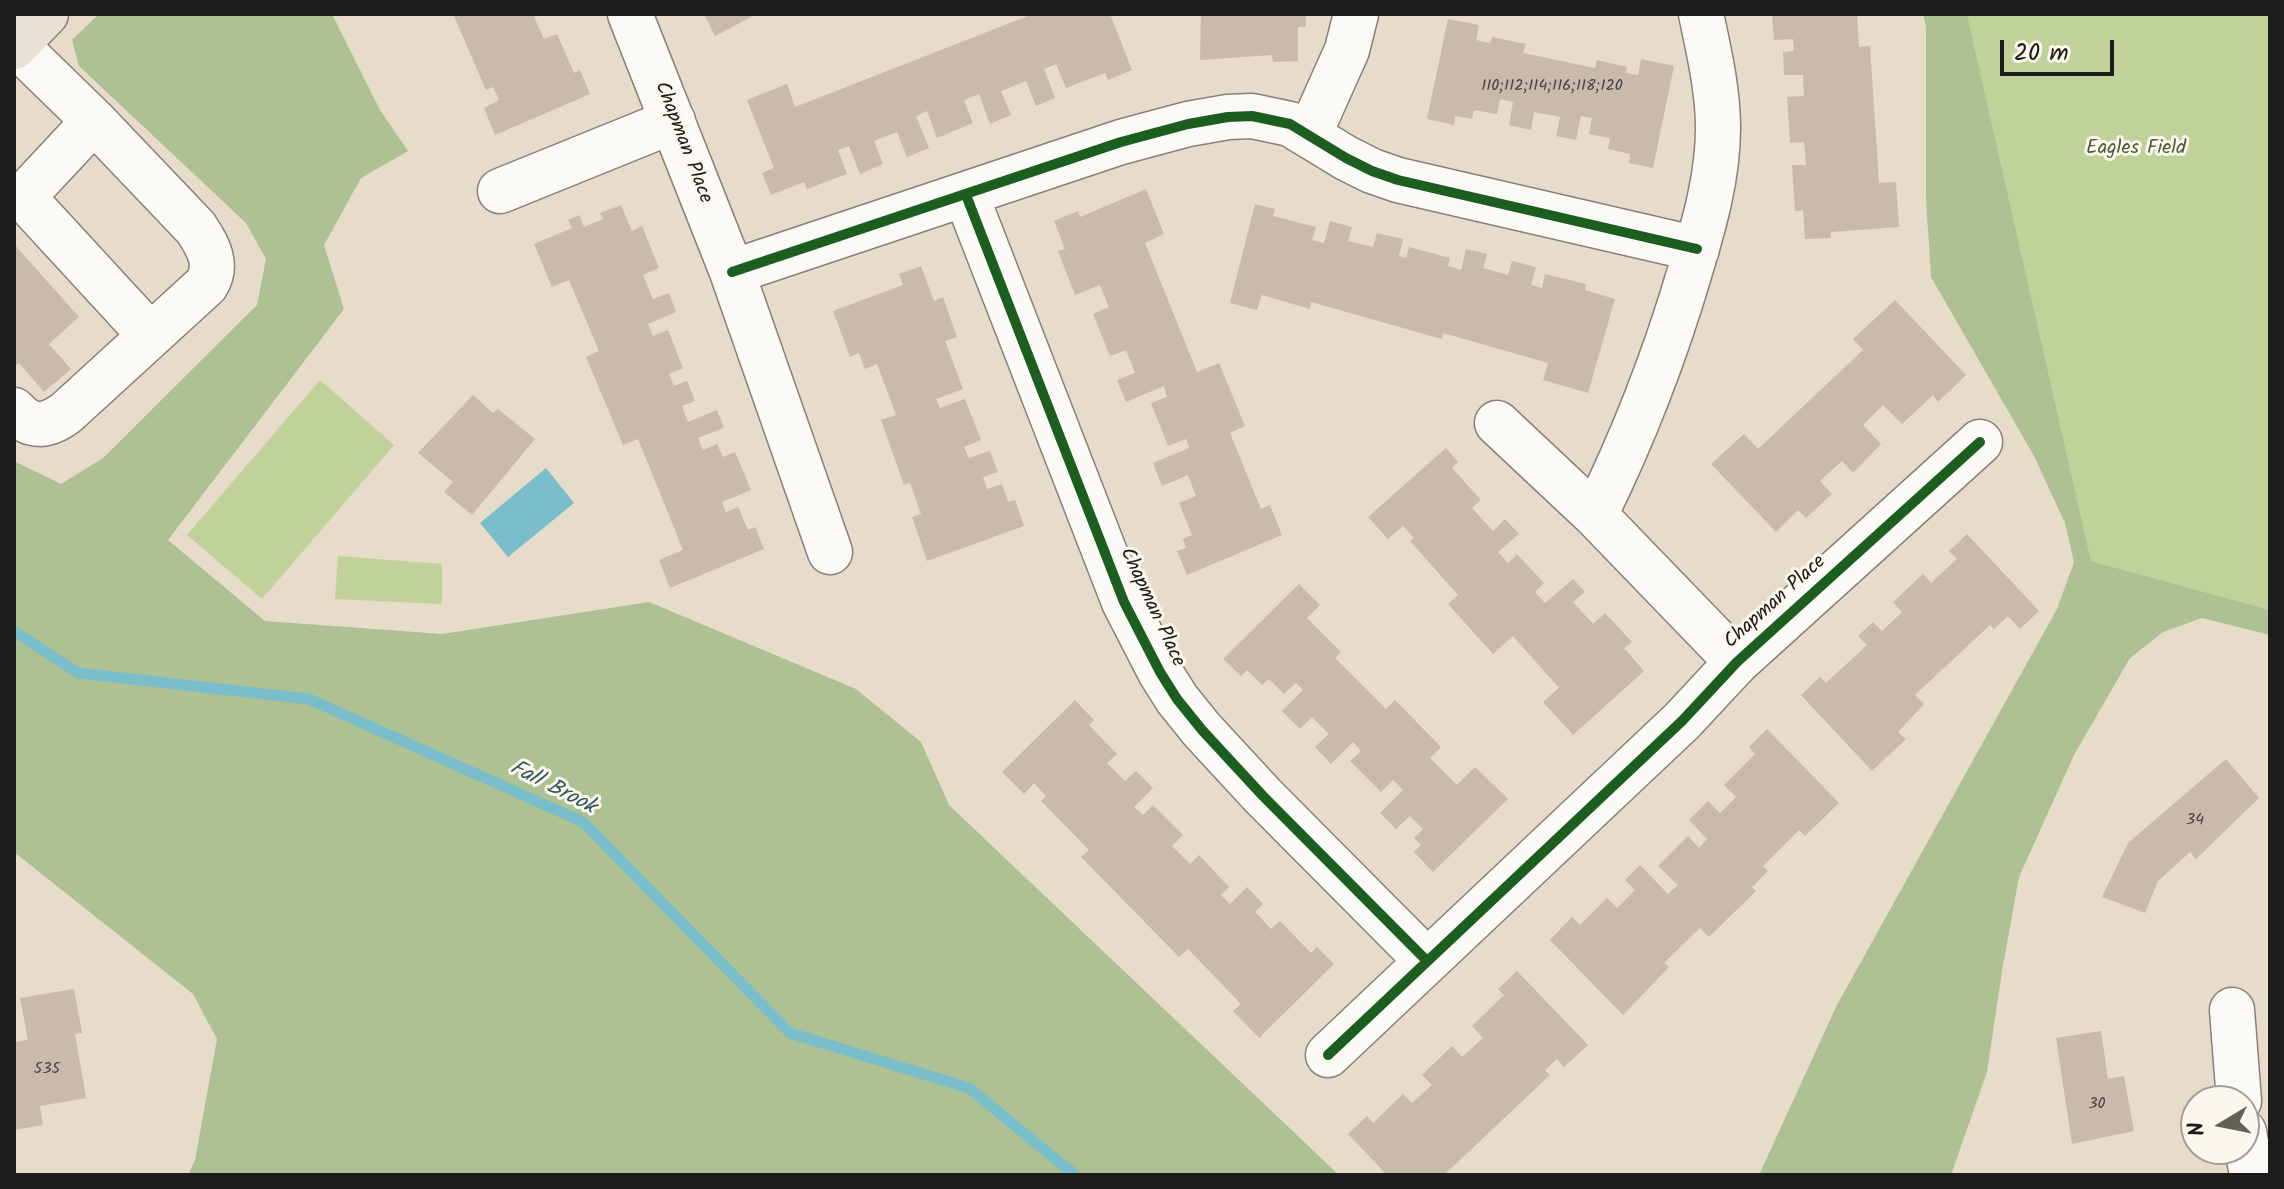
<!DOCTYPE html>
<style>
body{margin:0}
#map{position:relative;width:2284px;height:1189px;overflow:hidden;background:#e7dbca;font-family:Kalam,sans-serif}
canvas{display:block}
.frame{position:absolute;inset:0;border:16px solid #1c1c1c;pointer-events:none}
.north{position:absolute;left:2180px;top:1085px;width:80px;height:80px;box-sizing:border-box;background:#fbf7ec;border:2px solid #a29f99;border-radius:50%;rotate:260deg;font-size:22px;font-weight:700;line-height:32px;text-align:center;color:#1c1c1c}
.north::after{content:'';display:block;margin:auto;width:28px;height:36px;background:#635f59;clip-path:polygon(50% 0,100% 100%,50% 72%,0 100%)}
.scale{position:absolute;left:2000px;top:40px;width:114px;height:36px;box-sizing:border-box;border:4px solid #1c1c1c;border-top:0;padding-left:10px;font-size:24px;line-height:28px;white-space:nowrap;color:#1c1c1c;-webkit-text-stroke:6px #fbf7ec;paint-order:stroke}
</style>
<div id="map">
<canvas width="2284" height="1189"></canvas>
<div class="frame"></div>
<div class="north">N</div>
<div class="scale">20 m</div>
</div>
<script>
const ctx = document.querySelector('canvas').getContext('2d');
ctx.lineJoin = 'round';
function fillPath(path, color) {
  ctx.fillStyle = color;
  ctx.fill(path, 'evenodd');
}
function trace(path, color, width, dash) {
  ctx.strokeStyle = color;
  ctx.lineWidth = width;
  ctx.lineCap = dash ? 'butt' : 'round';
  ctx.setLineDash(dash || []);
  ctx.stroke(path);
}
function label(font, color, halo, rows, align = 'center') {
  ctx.font = font + ' Kalam,sans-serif';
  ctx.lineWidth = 6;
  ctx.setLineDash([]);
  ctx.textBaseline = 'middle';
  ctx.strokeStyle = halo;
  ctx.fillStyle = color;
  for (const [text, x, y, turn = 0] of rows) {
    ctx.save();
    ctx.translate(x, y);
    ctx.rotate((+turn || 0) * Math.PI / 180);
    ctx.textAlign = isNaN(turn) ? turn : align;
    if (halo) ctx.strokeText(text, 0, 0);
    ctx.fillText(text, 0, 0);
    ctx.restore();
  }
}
fillPath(new Path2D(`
 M1967 14H2270V610L2091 561Z
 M320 380 394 445 262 599 187 535Z
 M338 556 442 564V604L335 599Z`), '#c0d19a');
fillPath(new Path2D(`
 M99 14H332L380 110 408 151 361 178 324 245 344 309 168 540 265 621 442 634 649 602 856 689 921 742 949 805 1339 1175H188L195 1160 217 1039 193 994 14 852V461L61 484 103 458 257 305 266 259 246 223 79 66 72 40Z
 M1923 14H1967L2091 561 2270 610V635L2202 618 2163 632 2130 658 2074 755 2019 877 2002 971 1987 1072 1951 1175H1759L1837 1005 2057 609 2074 562 2065 523 2034 456 1931 277 1926 199V26Z`), '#aec192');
fillPath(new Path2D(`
 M546 468 574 503 508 557 480 523Z`), '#7abecb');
trace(new Path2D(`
 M14 631 78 673 309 699 583 822 790 1033 969 1088 1075 1175`), '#7abecb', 11);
fillPath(new Path2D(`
 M453 14H540L534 17 544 39 557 34 574 73 580 70 590 94 495 135 484 108 499 100 493 87 486 90Z
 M704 14H757L715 36Z
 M1033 14H1110L1132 70 1108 80 1105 73 1066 88 1056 64 1044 69 1055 98 1036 106 1026 81 1001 91 1011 115 990 124 979 94 964 100 973 123 937 138 927 111 916 116 929 148 907 157 897 132 874 141 883 164 860 174 849 146 838 150 847 174 807 189 804 182 771 195 762 173 774 168 747 100 787 84 795 107Z
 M1201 14H1306V27H1298V61L1273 62 1272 55 1200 60Z
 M1772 14H1857L1859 47 1870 46 1879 183 1896 182 1899 227 1831 232V238L1805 239 1803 210 1795 211 1792 165H1806L1804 142 1790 143 1787 97 1804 96 1803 75H1784L1783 52 1794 51 1793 39 1774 40Z
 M1448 19 1479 25 1476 40 1490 43 1492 37 1526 44 1523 53 1595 68 1597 60 1627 67 1626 73 1638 75 1641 59 1674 66 1653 168 1629 163 1630 154 1608 149 1610 138 1589 134 1592 118 1581 116 1576 140 1556 136 1560 117 1534 112 1531 130 1509 125 1513 102 1500 99 1497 114 1474 110 1472 119 1455 116 1454 125 1427 119Z
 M1146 189 1164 234 1145 243 1197 372 1219 363 1245 426 1230 433 1261 509 1270 505 1282 535 1187 575 1177 551 1186 548 1183 539 1192 535 1179 503 1196 496 1188 475 1162 486 1153 463 1189 448 1186 439 1168 446 1151 403 1167 397 1164 386 1126 402 1117 380 1135 373 1126 350 1110 356 1093 314 1109 307 1100 285 1075 295 1058 251 1065 249 1054 221 1078 211 1080 217Z
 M1255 204 1275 209 1273 216 1316 227 1312 240 1324 243 1330 221 1352 227 1348 241 1373 247 1377 233 1403 239 1399 256 1406 258 1409 247 1450 258 1448 266 1461 270 1466 249 1487 254 1483 268 1508 275 1512 261 1536 267 1531 285 1542 288 1545 274 1586 284 1585 290 1615 299 1588 393 1543 380 1548 363 1443 333 1442 339 1311 302 1310 309 1262 295 1257 310 1230 303Z
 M621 205 632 231 642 226 659 268 643 275 653 299 669 293 676 312 648 324 653 336 668 330 683 368 669 374 674 386 687 381 695 401 682 406 688 422 717 410 724 428 698 438 703 450 717 444 723 457 735 452 751 490 722 502 726 512 738 507 748 530 755 527 764 549 670 588 659 560 683 550 638 439 623 445 586 357 599 351 569 280 552 287 534 244 572 228 568 220 579 215 584 227 603 219 600 213Z
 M14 244 79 317 49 344 71 369 44 392 19 363 14 367Z
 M921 266 934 301 943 297 957 337 945 341 963 389 936 399 940 408 965 399 981 440 964 447 969 458 990 451 998 472 983 477 987 489 1002 484 1008 502 1015 500 1024 526 927 561 912 517 921 514 910 483 904 485 881 420 896 415 877 364 865 369 859 353 850 357 833 311 903 285 899 274Z
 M1895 300 1966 375 1938 402 1933 395 1902 424 1883 405 1863 425 1881 444 1853 473 1842 461 1820 481 1832 494 1806 518 1798 510 1776 532 1711 464 1744 434 1758 449 1863 350 1853 339Z
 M473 395 493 413 498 409 535 439 472 515 444 492 453 482 418 453Z
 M1446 448 1458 462 1452 468 1481 500 1472 508 1493 531 1505 519 1519 534 1498 552 1508 563 1517 554 1544 583 1535 592 1545 603 1573 579 1585 592 1573 602 1593 624 1605 613 1632 642 1624 648 1644 671 1573 735 1543 702 1559 688 1513 636 1493 654 1448 604 1458 595 1410 541 1414 538 1403 526 1388 539 1368 517Z
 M1967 534 2039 611 2020 629 2008 616 1994 629 1990 625 1915 695 1924 704 1898 732 1906 739 1872 771 1801 695 1820 677 1826 683 1867 645 1858 636 1873 622 1882 631 1902 612 1893 602 1923 574 1931 583 1957 559 1949 551Z
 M1299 584 1320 605 1307 618 1341 652 1335 658 1386 709 1395 700 1441 747 1430 758 1457 785 1475 767 1508 799 1433 872 1414 852 1421 845 1414 838 1423 829 1410 816 1396 829 1380 813 1403 790 1393 780 1381 792 1350 761 1361 751 1353 742 1331 764 1315 747 1329 734 1312 717 1300 729 1282 711 1303 690 1296 683 1284 694 1269 679 1262 685 1247 670 1241 676 1223 659Z
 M1075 700 1094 720 1089 725 1117 754 1107 763 1125 781 1136 771 1153 788 1134 807 1143 815 1153 805 1183 835 1172 846 1190 864 1199 855 1229 887 1221 895 1230 904 1247 887 1263 904 1255 912 1271 929 1280 921 1311 953 1317 947 1334 964 1259 1038 1233 1011 1241 1004 1188 949 1179 957 1081 857 1089 850 1041 801 1046 796 1034 783 1024 794 1002 772Z
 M1767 729 1839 803 1805 836 1799 830 1763 866 1768 871 1752 887 1756 891 1709 937 1700 928 1664 963 1669 967 1623 1015 1550 940 1572 917 1580 925 1607 898 1617 908 1635 890 1625 880 1640 865 1668 894 1678 885 1658 866 1688 836 1699 848 1707 839 1689 820 1708 801 1720 813 1736 797 1724 785 1755 754 1749 747Z
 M2226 759 2259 798 2196 859 2190 852 2158 881 2145 913 2102 897 2128 843Z
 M1517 971 1588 1045 1564 1067 1557 1059 1545 1070 1550 1075 1444 1175H1387L1348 1134 1367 1116 1373 1123 1403 1094 1412 1103 1432 1085 1422 1075 1452 1046 1462 1057 1483 1038 1472 1026 1504 995 1498 989Z
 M74 989 82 1033 75 1034 86 1098 40 1106 43 1125 14 1130V1042L28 1040 20 998Z
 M2101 1031 2108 1079 2124 1076 2134 1131 2072 1144 2056 1038Z`), '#c9baab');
const minor = new Path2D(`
 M630 14 732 272 830 552
 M1309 135 1347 50 1356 14
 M500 191 673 121
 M966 195 1124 602 1160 672 1177 699 1202 730 1263 796 1426 960
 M23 197 94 121
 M14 200 23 197 150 335
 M732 272 1121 142 1188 124 1228 117 1252 116 1290 124 1346 158 1372 171 1398 180 1697 249
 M14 410C30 429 47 427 66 413L206 285C219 265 208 246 196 228L94 121 16 45
 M1497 423 1595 515 1737 662
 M1595 515C1634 436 1665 356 1690 271 1704 225 1718 177 1718 128 1718 90 1709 52 1701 14
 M2232 1010 2239 1101
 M1328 1055 1682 721 1737 662 1980 442
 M2244 1132 2252 1175`);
const major = new Path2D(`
 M14 47 46 14`);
trace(minor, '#878179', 47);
trace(major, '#878179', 47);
trace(minor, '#fbfaf7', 44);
trace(major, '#eae1d4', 44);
trace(new Path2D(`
 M966 195 1124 602 1160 672 1177 699 1202 730 1263 796 1426 960
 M732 272 1121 142 1188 124 1228 117 1252 116 1290 124 1346 158 1372 171 1398 180 1697 249
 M1328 1055 1682 721 1737 662 1980 442`), '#1b5e20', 10);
label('16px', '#474440', null, [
 ["110;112;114;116;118;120",1552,87],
 ["34",2195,821],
 ["535",47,1070],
 ["30",2097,1105]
]);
label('20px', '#1c1c1c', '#fbf7ec', [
 ["Chapman Place",682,143,69],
 ["Chapman Place",1776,603,-42],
 ["Chapman Place",1151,608,65]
]);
label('20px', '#4b583a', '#fbf7ec', [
 ["Eagles Field",2136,150]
]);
label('italic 22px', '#2f5862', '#fbf7ec', [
 ["Fall Brook",552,789,27]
]);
</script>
